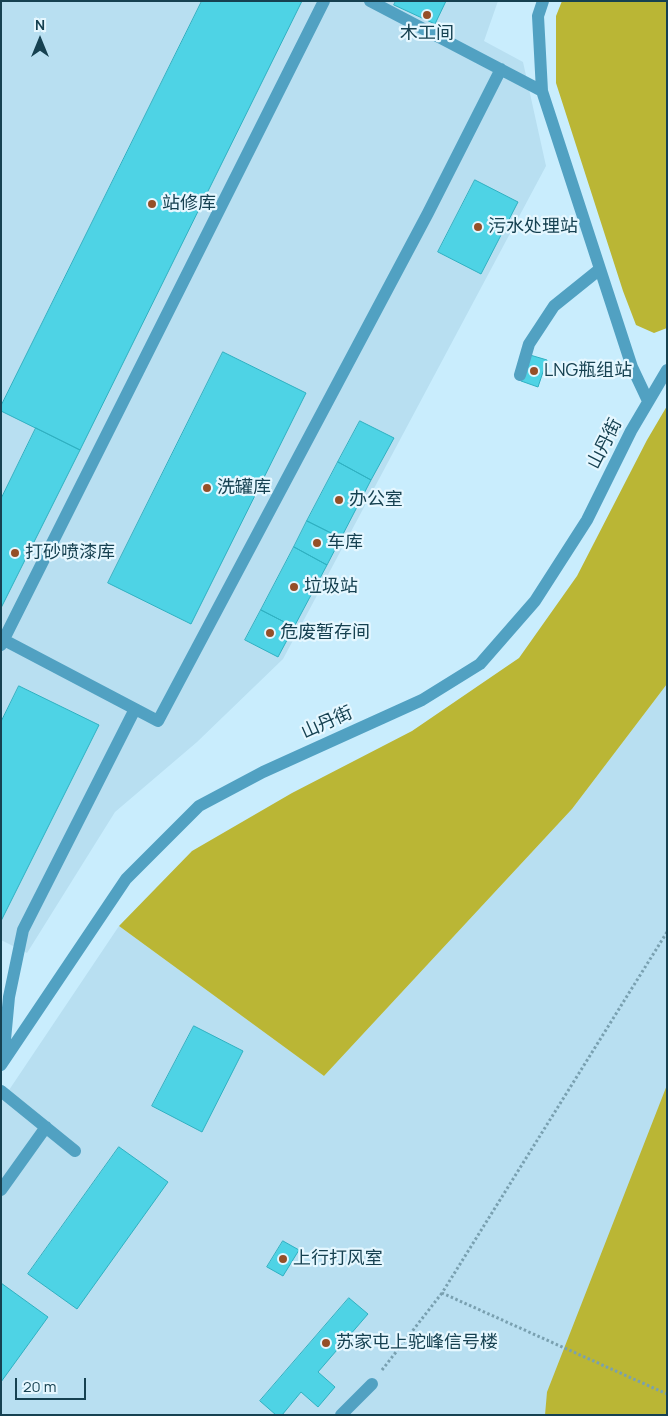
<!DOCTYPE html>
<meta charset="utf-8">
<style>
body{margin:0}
#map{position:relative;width:668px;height:1416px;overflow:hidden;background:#c9edfd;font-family:Manrope,sans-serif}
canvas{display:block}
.frame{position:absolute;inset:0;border:2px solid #164151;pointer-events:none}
.north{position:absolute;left:15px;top:15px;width:50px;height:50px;-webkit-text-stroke:4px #e5f7ff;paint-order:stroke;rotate:0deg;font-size:14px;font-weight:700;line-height:20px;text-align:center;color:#164151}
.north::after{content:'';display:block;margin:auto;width:18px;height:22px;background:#164151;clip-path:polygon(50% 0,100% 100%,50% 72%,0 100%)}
.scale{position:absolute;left:15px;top:1378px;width:71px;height:22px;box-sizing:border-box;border:2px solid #164151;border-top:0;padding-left:6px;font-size:15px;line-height:18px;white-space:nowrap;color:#164151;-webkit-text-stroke:4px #e5f7ff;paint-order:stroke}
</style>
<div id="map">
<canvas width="668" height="1416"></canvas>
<div class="frame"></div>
<div class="north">N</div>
<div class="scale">20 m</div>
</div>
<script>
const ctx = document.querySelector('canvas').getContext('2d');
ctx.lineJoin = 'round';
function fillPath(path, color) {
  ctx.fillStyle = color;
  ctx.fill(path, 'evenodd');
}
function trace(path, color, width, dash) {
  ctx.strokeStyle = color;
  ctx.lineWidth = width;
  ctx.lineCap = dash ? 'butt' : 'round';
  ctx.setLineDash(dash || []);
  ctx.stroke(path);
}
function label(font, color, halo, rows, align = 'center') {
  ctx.font = font + ' Manrope,"Noto Sans SC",sans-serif';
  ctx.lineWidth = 4.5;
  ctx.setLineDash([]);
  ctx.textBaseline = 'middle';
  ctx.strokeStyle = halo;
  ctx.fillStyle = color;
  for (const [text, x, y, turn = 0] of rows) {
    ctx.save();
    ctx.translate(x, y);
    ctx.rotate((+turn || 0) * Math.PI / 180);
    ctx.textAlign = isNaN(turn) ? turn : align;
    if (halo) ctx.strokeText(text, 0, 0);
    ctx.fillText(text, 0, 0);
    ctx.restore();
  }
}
fillPath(new Path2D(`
 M1 1H498L484 41 523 62 546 166 283 659 197 742 115 812 27 953 1 940Z
 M667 684V1415H1V1102L119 926 324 1076 572 809Z`), '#b8dff1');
fillPath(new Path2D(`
 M562 1H667V328L654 333 636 325 623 291 556 83V16Z
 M667 406V684L572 809 324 1076 119 926 192 851 292 793 412 731 519 658 577 576 647 440Z
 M667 1085V1415H545L547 1392Z`), '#bab635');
const building = new Path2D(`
 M202 1H302L80 450 1 411V406Z
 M396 1H446L435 24 394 5Z
 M475 180 518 202 481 274 438 252Z
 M223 352 306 393 191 624 108 583Z
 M530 355 547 360 538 387 521 381Z
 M360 421 394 438 371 480 338 462Z
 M36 428 80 450 1 608V499Z
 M338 462 371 480 341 538 307 521Z
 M307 521 341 538 327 565 294 547Z
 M294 547 327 565 294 627 261 610Z
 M261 610 294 627 278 657 245 640Z
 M19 686 99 725 1 921V722Z
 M194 1026 243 1051 202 1132 152 1106Z
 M119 1147 168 1182 77 1309 28 1274Z
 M283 1241 299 1250 283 1276 267 1267Z
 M1 1283 48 1317 1 1382Z
 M349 1298 368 1314 318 1372 335 1387 318 1407 301 1392 282 1415H276L260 1401Z`);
fillPath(building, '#4ed3e5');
trace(building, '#2fb1c2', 1);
trace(new Path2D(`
 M667 932 442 1293 667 1394
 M382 1370 442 1293`), '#79a0b0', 3, [2.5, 2.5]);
trace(new Path2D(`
 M370 1 542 91
 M543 1 538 16 542 91 632 367 648 401
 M520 375 529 344 554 306 600 269
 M4 640 158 721 428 213 501 69
 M1 645 324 1
 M3 1061 9 997 23 930 135 709
 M1 1065 126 879 199 806 263 772 422 700 480 664 535 601 587 520 631 431 667 370
 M1 1091 75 1151
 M1 1190 46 1127
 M341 1415 372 1384`), '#51a1c2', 12);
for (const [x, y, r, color] of [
 [427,15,5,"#954f28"],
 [152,204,5,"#954f28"],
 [478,227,5,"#954f28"],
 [534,371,5,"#954f28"],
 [207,488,5,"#954f28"],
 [339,500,5,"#954f28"],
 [317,543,5,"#954f28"],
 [15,553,5,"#954f28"],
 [294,587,5,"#954f28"],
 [270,633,5,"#954f28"],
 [283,1259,5,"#954f28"],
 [326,1343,5,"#954f28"]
]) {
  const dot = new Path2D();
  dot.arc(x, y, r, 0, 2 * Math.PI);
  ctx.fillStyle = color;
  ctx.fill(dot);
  trace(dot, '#e5f7ff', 2);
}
label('18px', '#164151', '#e5f7ff', [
 ["木工间",427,34,"center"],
 ["站修库",162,204],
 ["污水处理站",488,227],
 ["LNG瓶组站",544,371],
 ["洗罐库",217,488],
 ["办公室",349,500],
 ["车库",327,543],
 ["打砂喷漆库",25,553],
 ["垃圾站",304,587],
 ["危废暂存间",280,633],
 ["上行打风室",293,1259],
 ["苏家屯上驼峰信号楼",336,1343]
], 'left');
label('18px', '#164151', '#e5f7ff', [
 ["山丹街",605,444,-63],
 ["山丹街",327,723,-24]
]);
</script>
